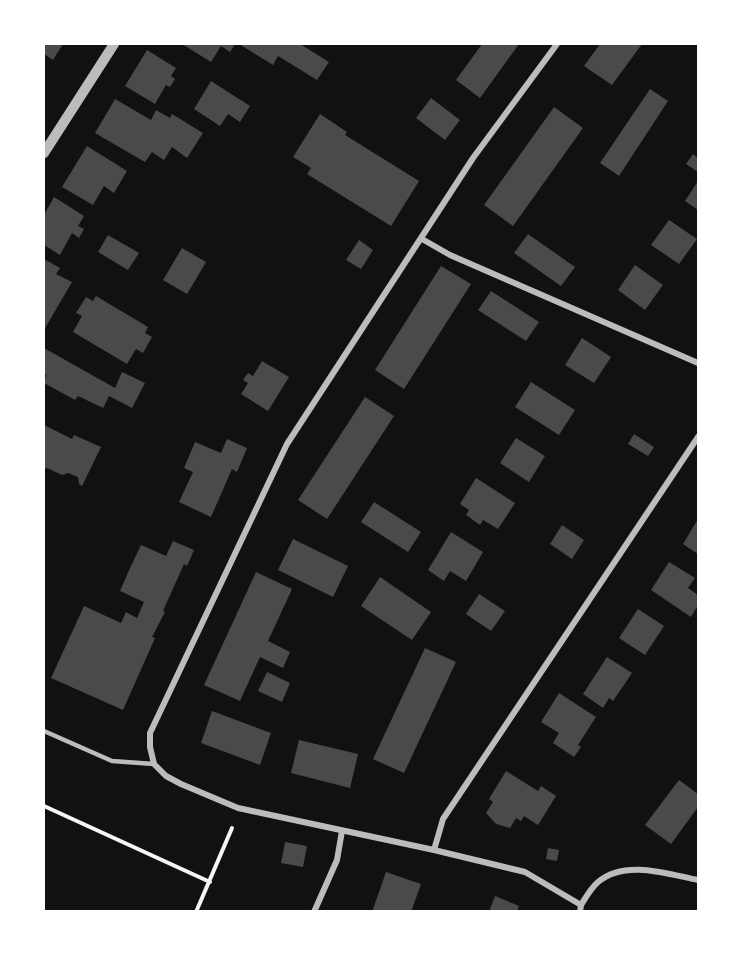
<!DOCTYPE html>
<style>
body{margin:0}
#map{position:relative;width:742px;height:955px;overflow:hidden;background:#111;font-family:"Work Sans",sans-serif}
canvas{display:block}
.frame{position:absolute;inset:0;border:45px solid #fff;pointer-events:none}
</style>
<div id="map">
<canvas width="742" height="955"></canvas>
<div class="frame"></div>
</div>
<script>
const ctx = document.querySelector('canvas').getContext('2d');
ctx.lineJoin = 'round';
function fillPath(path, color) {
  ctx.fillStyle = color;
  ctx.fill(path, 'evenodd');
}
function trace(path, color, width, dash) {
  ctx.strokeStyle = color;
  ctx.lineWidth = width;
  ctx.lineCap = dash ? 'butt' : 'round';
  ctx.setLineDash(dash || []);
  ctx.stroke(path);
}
fillPath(new Path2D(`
 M44 44H63L53 60 44 54Z
 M182 44H235L230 52 221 46 211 62Z
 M239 44H300L329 62 317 80 278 56 273 65Z
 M482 44H519L480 98 456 80Z
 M600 44H642L612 85 584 66Z
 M147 50 176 68 171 76 175 79 170 87 166 85 155 104 125 86Z
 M211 81 250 106 240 122 228 114 220 126 194 109Z
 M650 89 668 101 619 176 600 163Z
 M431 98 460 120 445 140 416 118Z
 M115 99 151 120 156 110 170 118 172 114 203 133 187 158 172 147 164 160 152 152 145 162 95 133Z
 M554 107 583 128 513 226 484 205Z
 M320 114 347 132 345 135 419 181 391 226 307 174 311 168 293 157Z
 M87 146 127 171 114 193 104 186 93 205 62 187Z
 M693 154 698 158V172L686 164Z
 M698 181V210L685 201Z
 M54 197 84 216 78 226 84 229 79 238 72 233 60 255 44 245V215Z
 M669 220 697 239 679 264 651 245Z
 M528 234 575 267 561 286 514 253Z
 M108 235 139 253 128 270 98 252Z
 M359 240 373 250 361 269 346 260Z
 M182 248 206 262 187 294 163 280Z
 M44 259 60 268 56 274 72 282 44 330Z
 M635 265 663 285 645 310 618 290Z
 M441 266 471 284 404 389 375 370Z
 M491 291 539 322 526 341 478 310Z
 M96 296 148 327 145 333 152 337 143 353 136 349 127 364 73 332 82 316 76 313 86 297 93 301Z
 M582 338 611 357 594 383 565 365Z
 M44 348 115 388 122 372 145 383 132 408 109 396 103 408 78 396 75 400 44 383 46 375 44 374Z
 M262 361 289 377 268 411 241 394 248 383 243 380 248 373 253 376Z
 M531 382 575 410 559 435 515 407Z
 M365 397 394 416 327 519 298 500Z
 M44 425 72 439 74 435 101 447 82 486 79 484 78 477 68 473 62 475 47 468 44 469Z
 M634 434 654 447 648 456 628 444Z
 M516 438 545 456 529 482 500 463Z
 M227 439 247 448 237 472 232 469 211 517 179 502 193 472 184 468 195 442 221 453Z
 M476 478 515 503 498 529 483 520 480 525 466 515 469 510 460 504Z
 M374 502 421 532 408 552 361 522Z
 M698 519V554L683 544Z
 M562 525 584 540 572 559 550 544Z
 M451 532 483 552 466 581 450 571 444 581 428 570Z
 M293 539 348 566 333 597 278 570Z
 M173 541 194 550 187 566 184 564 163 611 165 612 152 637 155 638 123 710 51 678 84 606 121 623 126 612 137 618 144 602 120 591 130 568 141 545 166 556Z
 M669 562 695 578 688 588 698 595V605L691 617 651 590Z
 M256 572 292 589 268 641 290 652 283 668 260 657 240 701 204 685Z
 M380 577 431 612 412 640 361 606Z
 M479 594 505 611 491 631 466 614Z
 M638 609 664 626 645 655 619 638Z
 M425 648 456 662 404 773 373 759Z
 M607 657 632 673 613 701 609 698 603 708 583 694Z
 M267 672 290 683 282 702 258 691Z
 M559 693 596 717 578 745 581 747 574 757 553 743 559 733 541 722Z
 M212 711 271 733 260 765 201 743Z
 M299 740 358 754 350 788 291 773Z
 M506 771 538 791 541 786 556 796 538 825 524 816 521 821 516 818 510 828 496 824 486 813 493 802 489 799Z
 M679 780 698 794V807L671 844 645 825Z
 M285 842 307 846 303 867 281 863Z
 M548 848 559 850 557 861 546 859Z
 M386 872 421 884 411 912H372Z
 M495 896 519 906 517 912H489Z`), '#4a4a4a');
trace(new Path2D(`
 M44 806 210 882
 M196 912 232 828`), '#f5f5f5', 4);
trace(new Path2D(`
 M44 731 112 761 154 764`), '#bcbcbc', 4.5);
trace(new Path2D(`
 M557 44 473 158 287 444 150 733V747L154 764 166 776 181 784 238 808 434 850 525 872 581 905 580 912
 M422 239 450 255 698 363
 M434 850 443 819 698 437
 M581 905C586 897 591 888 598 882 625 859 668 874 698 880
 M314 912 337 860 342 831`), '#bcbcbc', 6);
trace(new Path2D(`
 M44 153 114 44`), '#bcbcbc', 10);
</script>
